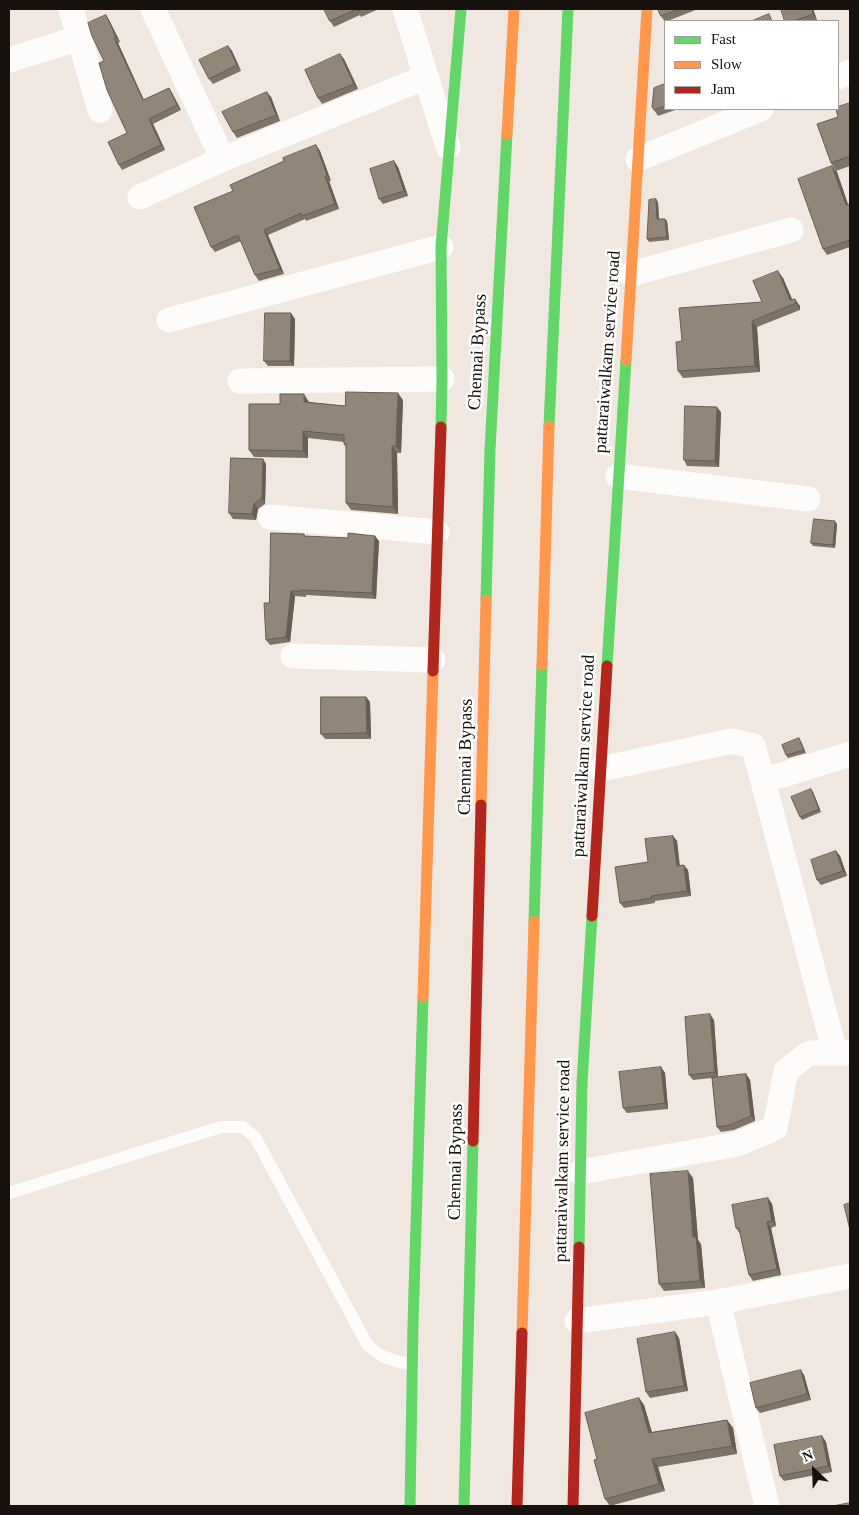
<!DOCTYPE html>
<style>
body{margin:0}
#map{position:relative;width:859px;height:1515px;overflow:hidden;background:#f0e8e0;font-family:Georgia,serif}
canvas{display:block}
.frame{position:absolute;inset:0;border:10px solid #17120d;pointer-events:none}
.legend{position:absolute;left:664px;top:20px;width:175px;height:90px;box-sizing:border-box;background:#fff;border:1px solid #a2a09e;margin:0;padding:6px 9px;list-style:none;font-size:15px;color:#17120d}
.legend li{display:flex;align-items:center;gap:10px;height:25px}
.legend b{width:25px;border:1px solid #a2a09e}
.north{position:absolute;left:789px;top:1445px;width:50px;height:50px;-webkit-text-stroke:4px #fff;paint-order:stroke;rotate:336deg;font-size:14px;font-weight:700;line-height:20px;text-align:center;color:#17120d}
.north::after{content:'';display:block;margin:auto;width:18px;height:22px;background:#17120d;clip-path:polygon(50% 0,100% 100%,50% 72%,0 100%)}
</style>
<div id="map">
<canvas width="859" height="1515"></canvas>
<div class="frame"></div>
<ul class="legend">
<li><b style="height:6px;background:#63d668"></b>Fast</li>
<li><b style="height:6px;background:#ff974d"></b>Slow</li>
<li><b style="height:6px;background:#b3261e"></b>Jam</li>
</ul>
<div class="north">N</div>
</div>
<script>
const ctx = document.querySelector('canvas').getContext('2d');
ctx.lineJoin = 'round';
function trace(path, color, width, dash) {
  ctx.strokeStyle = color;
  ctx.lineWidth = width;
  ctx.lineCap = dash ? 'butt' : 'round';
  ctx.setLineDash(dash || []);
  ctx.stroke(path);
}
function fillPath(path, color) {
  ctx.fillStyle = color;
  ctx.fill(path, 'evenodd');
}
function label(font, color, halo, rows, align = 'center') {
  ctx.font = font + ' Georgia,serif';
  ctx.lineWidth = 5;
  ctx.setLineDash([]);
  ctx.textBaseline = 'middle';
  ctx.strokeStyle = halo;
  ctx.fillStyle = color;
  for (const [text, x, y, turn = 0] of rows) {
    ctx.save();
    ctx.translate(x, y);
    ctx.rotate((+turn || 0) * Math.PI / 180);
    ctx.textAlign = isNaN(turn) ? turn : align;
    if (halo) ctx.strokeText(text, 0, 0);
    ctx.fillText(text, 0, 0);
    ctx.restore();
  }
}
trace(new Path2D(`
 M9 1193 221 1127H243L255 1137 367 1344C381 1359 393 1360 412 1365`), '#fdfcfa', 12);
trace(new Path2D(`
 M71 9 100 110
 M153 9 217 147 221 160 426 77
 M405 9 448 147
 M9 60 79 38
 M838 77 850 72
 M638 159 761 109
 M140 197 221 160
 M631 274 791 230
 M169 320 441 247
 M240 381 442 379
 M618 476 808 499
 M270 517 437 532
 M293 656 433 660
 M601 769 732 741 753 746 763 781 850 754
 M763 781 835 1053
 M580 1172 738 1144 775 1128 786 1071 809 1053H850
 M718 1302 767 1506
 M577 1321 718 1302 850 1276`), '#fdfcfa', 25);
trace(new Path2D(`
 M549 426 568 9
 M441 427 442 379 441 247 461 9
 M486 600 490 450 507 134
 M607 666 626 360
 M534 921 542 665
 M579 1247 582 1083 592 916
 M410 1506 413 1324 423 997
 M464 1506 473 1141`), '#63d668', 11);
trace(new Path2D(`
 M507 134 514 9
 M626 360 647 9
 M542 665 549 426
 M481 805 486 600
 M423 997 433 671
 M522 1333 534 921`), '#ff974d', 11);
trace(new Path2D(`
 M433 671 441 427
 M592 916 607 666
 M473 1141 481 805
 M517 1506 522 1333
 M573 1506 579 1247`), '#b3261e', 11);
fillPath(new Path2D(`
 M324 9H379L361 17 360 15 334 27 330 21Z
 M658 9H698L665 22 661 16Z
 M813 9 817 20 814 21H785Z
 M109 20 120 42 118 43 144 100 169 88 172 93 181 110 153 124 165 150 122 170 119 165 127 133 104 61Z
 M228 46 232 51 241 71 213 84 209 79Z
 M344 59 358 89 322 104 318 98Z
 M665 84V109H678L658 116 654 110Z
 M271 97 280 121 237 138 233 132Z
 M850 103V166L836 171 831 163 838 117Z
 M316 145 320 151 331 181H329L339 209 306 221 305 219 268 235 284 274 259 281 255 275 241 241 215 252 211 247 233 191 284 161Z
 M394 161 398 167 408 196 383 204 379 199Z
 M837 172 848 204H850V247L827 255 823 249Z
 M658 202 659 219 667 221 669 240 649 242 647 239Z
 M783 278 792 299 800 306V310L757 327 760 372 683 378 678 371 682 341 762 302Z
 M295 319 294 366H268L264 361Z
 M403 400 401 453H397L398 514 351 510 346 503V447L344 444V442L308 438V458L254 457 249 450 280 404 309 402 345 406Z
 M721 412 719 467 687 466 684 460Z
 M263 459 266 464 265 504 258 509 256 520 233 519 229 513Z
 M837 524 835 548 813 546 811 543Z
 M304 534 305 536 379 541 376 599 306 595V597L295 596 290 642 270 645 266 640 269 603Z
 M366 697 370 702 371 739H325L321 734Z
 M801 741 806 753 788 758 786 755Z
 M811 789 813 792 821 812 802 820 800 817Z
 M673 836 677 841 680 866 688 870 691 896 655 901V903L624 908 620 903 648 862Z
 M836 851 840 856 847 876 821 885 817 880Z
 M714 1020 718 1078 746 1074 750 1080 755 1121 734 1130 721 1132 717 1127 712 1078 693 1080 689 1075Z
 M661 1067 665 1073 668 1109 627 1113 623 1108Z
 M693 1178 698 1240 701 1244 705 1288 664 1291 659 1284Z
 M768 1198 772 1204 776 1226 771 1228 781 1275 753 1281 749 1275 740 1234 736 1228Z
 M675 1332 679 1338 688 1391 650 1398 646 1392Z
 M804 1375 811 1400 760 1413 756 1408Z
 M639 1398 644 1405 652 1432 727 1420 733 1428 737 1454 658 1467 665 1491 610 1506 605 1499 597 1459Z
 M822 1436 826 1442 832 1472 784 1481 780 1476Z`), '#7d7366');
fillPath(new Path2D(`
 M812 9H813L817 20 813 14Z
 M106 15 109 20 120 42 116 37Z
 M114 38 118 43 146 105 143 100Z
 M228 46 232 51 241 71 237 65Z
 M340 54 344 59 358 89 354 84Z
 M169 88 172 93 181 110 177 105Z
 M267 92 271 97 280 121 276 115Z
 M149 119 153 124 165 150 161 145Z
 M316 145 320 151 331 181 327 175Z
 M394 161 398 167 408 196 404 191Z
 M832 166 837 172 850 211 846 205Z
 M325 176 329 181 339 209 335 204Z
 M656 199 658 202 659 222 657 219Z
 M665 219 667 221 669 240 667 237Z
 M264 230 268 235 284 274 280 269Z
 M778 271 783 278 794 304 790 300Z
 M795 299 800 306V310L796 303Z
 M291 313 295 319 294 366 290 361Z
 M752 321 757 327 760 372 755 366Z
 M398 393 403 400 401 453 396 446Z
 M304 394 309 402V409L304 402Z
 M717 407 721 412 719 467 715 461Z
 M303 431 308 438V458L303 451Z
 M392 446 397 453 398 514 393 507Z
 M263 459 266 464 265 504 262 498Z
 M254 504 258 509 256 520 252 514Z
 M835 521 837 524 835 548 833 545Z
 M375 536 379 541 376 599 372 593Z
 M291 591 295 596 290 642 286 637Z
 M366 697 370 702 371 739 367 733Z
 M811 789 813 792 821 812 819 809Z
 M673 836 677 841 680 871 677 866Z
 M836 851 840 856 847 876 843 871Z
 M684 865 688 870 691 896 687 891Z
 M710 1014 714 1020 718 1078 715 1072Z
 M661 1067 665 1073 668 1109 665 1103Z
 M746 1074 750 1080 755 1121 751 1116Z
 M688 1171 693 1178 698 1240 701 1244 705 1288 700 1281 693 1237Z
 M768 1198 772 1204 776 1226 772 1221Z
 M767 1222 771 1228 781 1275 777 1269Z
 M675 1332 679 1338 688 1391 684 1386Z
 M801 1370 804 1375 811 1400 807 1394Z
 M639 1398 644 1405 654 1440 649 1433Z
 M727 1420 733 1428 737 1454 732 1446Z
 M822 1436 826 1442 832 1472 828 1466Z
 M652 1459 658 1467 665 1491 659 1484Z`), '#665e53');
const building = new Path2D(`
 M324 9H363L358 11 357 9 330 21Z
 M658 9H680L661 16Z
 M781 9H812L813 14 794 21H785Z
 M769 14 772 21H752Z
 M106 15 116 37 114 38 143 100 169 88 177 105 149 119 161 145 119 165 108 142 127 133 107 90 99 63 104 61 92 36 88 23Z
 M228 46 237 65 209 79 199 60Z
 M340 54 354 84 318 98 305 70Z
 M665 84V106L654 110 652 107 654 88Z
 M267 92 276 115 233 132 222 112Z
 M850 103V156L831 163 817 124 838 117 836 109H838V107Z
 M316 145 327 175 325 176 335 204 302 216 301 213 264 230 280 269 255 275 238 235 211 247 194 207 233 191 230 185 284 161 283 158Z
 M394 161 404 191 379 199 370 169Z
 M832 166 846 205 850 204V240L823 249 798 179Z
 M656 199 657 219H665L667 237 647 239 649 200Z
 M778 271 790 300 795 299 796 303 752 321 755 366 678 371 676 342 682 341 679 308 762 302 753 281Z
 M265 313H291L290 361H264Z
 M346 392 398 393 396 446H392L393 507 346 503V444H344V435L303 431V451L249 450V404H280V394H304V402L345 406Z
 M685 406 717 407 715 461 684 460Z
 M231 458 263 459 262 498 254 504 252 514 229 513Z
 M814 519 835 521 833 545 811 543Z
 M271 533 304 534V536L348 538V533L375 536 372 593 302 590V591H291L286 637 266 640 264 603H269Z
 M321 697H366L367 733 321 734Z
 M799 738 804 750 786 755 782 745Z
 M811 789 819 809 800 817 791 797Z
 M673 836 677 866 684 865 687 891 651 896 652 898 620 903 615 867 648 862 645 839Z
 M836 851 843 871 817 880 811 860Z
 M710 1014 715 1072 689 1075 685 1017Z
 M661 1067 665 1103 623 1108 619 1072Z
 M746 1074 751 1116 730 1125 717 1127 712 1078Z
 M688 1171 693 1237H696L700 1281 659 1284 650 1174Z
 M768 1198 772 1221 767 1222 777 1269 749 1275 739 1228H736L732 1205Z
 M850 1203V1230L844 1205Z
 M675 1332 684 1386 646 1392 637 1339Z
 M801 1370 807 1394 756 1408 750 1383Z
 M639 1398 649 1433 727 1420 732 1446 652 1459 659 1484 605 1499 594 1460 597 1459 585 1413Z
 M822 1436 828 1466 780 1476 774 1445Z
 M850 1503V1506H833Z`);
fillPath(building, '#918677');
trace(building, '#665e53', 1);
label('18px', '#17120d', '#fff', [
 ["Chennai Bypass",478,352,-87],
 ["pattaraiwalkam service road",608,352,-86],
 ["pattaraiwalkam service road",584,756,-87],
 ["Chennai Bypass",466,757,-89],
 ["pattaraiwalkam service road",563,1161,-89],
 ["Chennai Bypass",456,1162,-89]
]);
</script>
